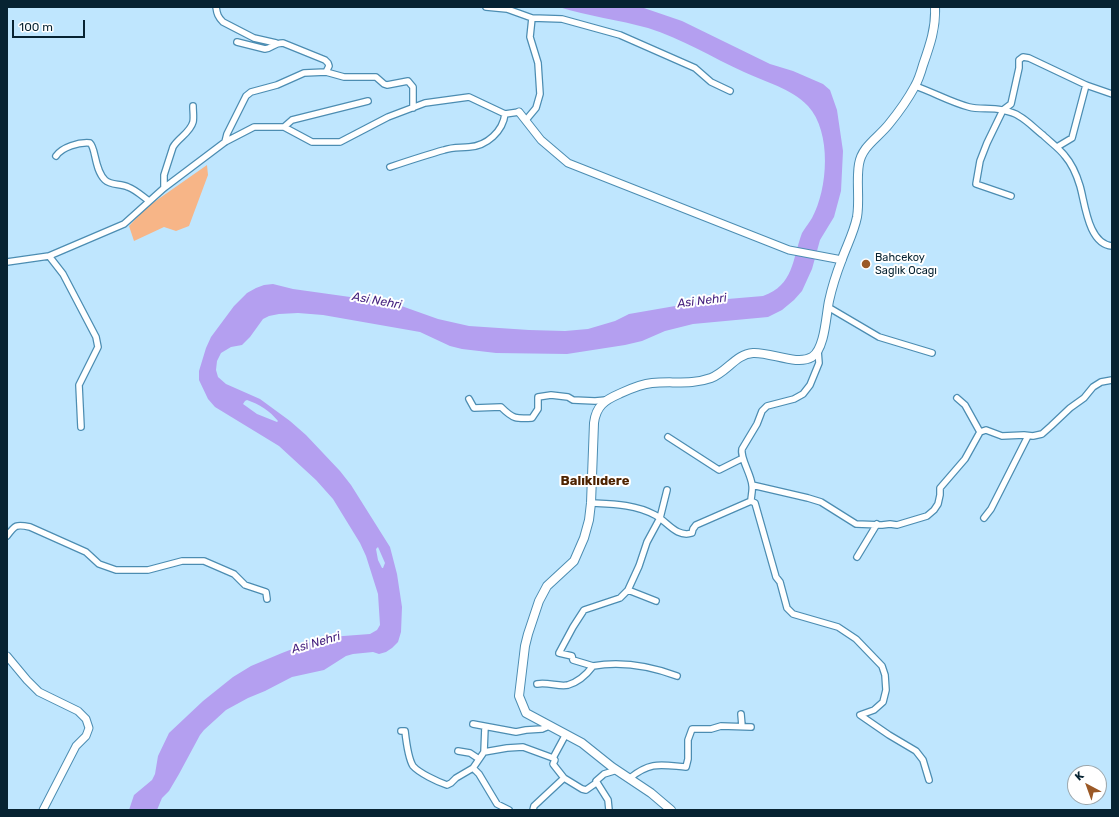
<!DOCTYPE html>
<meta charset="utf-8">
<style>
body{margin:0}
#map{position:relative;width:1119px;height:817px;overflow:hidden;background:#bfe6fe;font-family:Rubik,sans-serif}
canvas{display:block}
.frame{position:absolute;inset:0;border:8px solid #072332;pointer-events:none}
.north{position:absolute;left:1067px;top:765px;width:40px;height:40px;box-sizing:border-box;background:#fff;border:1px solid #9ca7ad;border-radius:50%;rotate:319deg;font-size:11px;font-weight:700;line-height:16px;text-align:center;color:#072332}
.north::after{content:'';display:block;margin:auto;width:14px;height:18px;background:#9b5926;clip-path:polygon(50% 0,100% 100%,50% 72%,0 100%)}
.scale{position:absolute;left:12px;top:20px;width:73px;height:18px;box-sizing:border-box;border:2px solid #072332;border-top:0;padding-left:5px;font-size:12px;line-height:14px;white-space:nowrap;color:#072332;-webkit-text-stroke:3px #fff;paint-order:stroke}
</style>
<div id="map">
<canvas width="1119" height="817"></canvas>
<div class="frame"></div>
<div class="north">K</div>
<div class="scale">100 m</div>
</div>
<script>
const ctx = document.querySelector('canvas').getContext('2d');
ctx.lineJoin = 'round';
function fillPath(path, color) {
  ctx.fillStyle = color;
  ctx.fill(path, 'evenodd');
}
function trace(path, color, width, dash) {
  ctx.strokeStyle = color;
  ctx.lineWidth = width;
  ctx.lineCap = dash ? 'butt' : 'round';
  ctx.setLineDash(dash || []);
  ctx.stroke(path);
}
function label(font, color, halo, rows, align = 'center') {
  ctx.font = font + ' Rubik,sans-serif';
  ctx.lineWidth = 4;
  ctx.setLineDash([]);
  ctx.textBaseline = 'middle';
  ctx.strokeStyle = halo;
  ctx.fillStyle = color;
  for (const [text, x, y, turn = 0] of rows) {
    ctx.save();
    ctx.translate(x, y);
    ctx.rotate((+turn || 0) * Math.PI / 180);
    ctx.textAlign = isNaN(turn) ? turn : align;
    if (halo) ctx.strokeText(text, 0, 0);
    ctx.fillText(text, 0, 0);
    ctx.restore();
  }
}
fillPath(new Path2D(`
 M207 165 208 175 189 226 176 231 164 227 134 241 129 226 147 207Z`), '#f7b587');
fillPath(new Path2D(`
 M559 7H641L682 21 770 64 793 71 823 84 830 90 837 110 843 151 841 191 834 217 820 240 812 269 802 291 794 300 782 310 768 317 693 324 665 331 642 341 625 345 567 354 496 353 462 349 450 346 420 332 323 315 298 313 279 314 269 316 263 319 250 337 242 345 231 347 221 353 217 361 216 370 218 377 226 384 260 399 290 421 306 435 340 471 351 485 390 547 397 574 402 607 401 632 398 642 392 648 386 652 379 654 373 652 353 654 346 656 324 670 292 677 265 691 248 698 226 710 204 730 200 735 179 774 169 791 162 798 157 810H129L134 795 152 780 155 774 158 756 169 733 203 701 233 677 251 666 282 653 308 643 330 637 370 634 377 630 380 625 378 594 366 556 360 543 333 499 316 480 279 446 215 407 208 399 199 380V371L206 348 211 337 234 306 247 293 256 288 264 285 273 284 293 289 393 303 438 319 469 326 529 330 565 331 588 329 615 321 629 314 704 301 763 296C794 285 792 260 802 233 805 228 809 223 812 218 828 189 832 132 808 106 791 88 765 82 744 72 713 58 681 38 648 28 619 20 588 16 559 7ZM247 400C259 404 270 411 278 421L277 422 257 414 243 404 245 401ZM378 547 385 563 383 568H382L378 560 376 549Z`), '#b49ff0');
const minor = new Path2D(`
 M216 7C217 14 218 17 223 22L254 38 276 43
 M486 7 507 9 532 18 562 19 620 35 695 68 711 82 730 91
 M326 72 344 77H376L384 84 387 85 408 81 413 87V108
 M915 86C933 92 950 102 969 107 979 110 991 107 1002 110 1007 111 1015 113 1019 116 1028 121 1035 129 1043 135 1050 142 1059 148 1065 156 1072 164 1077 176 1080 186 1085 203 1088 244 1112 246
 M526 120 536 108 540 94 538 63 530 37 532 18
 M284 127 292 120 368 101
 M225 142 227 134 246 96 251 92 277 85 304 73 326 72 329 66 328 63 325 60 283 43C273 43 273 48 265 49L237 42
 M1057 147 1072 138 1086 85
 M56 156C62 147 79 142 90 143 96 148 94 169 105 180 111 186 121 183 128 187 136 190 142 196 149 201
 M390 167C408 161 426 155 444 150 453 147 460 148 469 147 487 146 503 131 505 114
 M164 188V175L173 147C178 138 190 133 193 122 194 117 193 112 193 106
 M1011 196 976 184 980 161 987 143 1003 110 1011 104 1019 68V60L1023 57 1029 58 1086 85 1112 94
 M49 256 63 274 96 337 98 347 79 385 81 427
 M7 262 49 256 124 224 164 188 225 142 254 127H284L312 142H340L388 117 425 103 469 97 505 114 519 112
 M828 307 879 337 932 353
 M818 350 819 363 810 385 803 394 794 399 767 406 762 411 757 424 742 449C740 458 751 474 752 485 753 490 751 496 751 501L755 503 776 577 780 582 787 608 793 614 838 627 856 639 882 666 885 675 886 690 883 702 874 710 860 715 889 735 916 751 923 760 929 780
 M957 398 965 405 980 432
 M469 399 474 408 501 407C513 419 516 419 532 418L538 409V397L551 395 568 397 573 400 595 401 606 400
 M668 437 719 470 743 458
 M752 485 808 498 821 502 856 524 882 525 890 524 897 525 927 516 934 510 938 504 940 495V488L965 459 980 432 986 430 1002 436 1024 435 1033 436 1042 434 1051 426 1070 408 1084 398 1093 387 1101 382 1112 380
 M591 503C612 504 635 504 655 515 667 521 676 538 692 533L693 529 696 525 751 501
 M984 518 991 509 1028 436
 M7 536C15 525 16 524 30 527L86 552 99 564 116 570H148L182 561H204L234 574 245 585 266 592 267 599
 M857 557 877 524
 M628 590 656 601
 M593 666 573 660 572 656 559 653 573 627 584 610 620 598 628 590 639 566 647 542 660 518 667 490
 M537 684C548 682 559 687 568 685 578 682 587 674 593 666 621 661 650 666 677 676
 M741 714 742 726
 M473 724 516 732 526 730 542 729 549 726
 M401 731H405C406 740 408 758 413 766 419 773 438 782 447 785L451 783 456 778 473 768 484 752 507 748 523 747 553 758 566 734
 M458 751 470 753 479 759
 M484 752 485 727
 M553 758 555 760 553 764 564 778 582 789 586 790 596 783
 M473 768 479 774 497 804 509 810
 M630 778C651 761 661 765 686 767L688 759V740L692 729H711L721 726 751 727
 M533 810 534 806 564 778
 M609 810 608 800 596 781 604 774 617 770`);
const tertiary = new Path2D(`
 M519 112 541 140 568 163 789 250 842 260
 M7 656 27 680 39 692 78 711 86 719 89 728 86 736 76 746 43 810`);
const secondary = new Path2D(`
 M671 810 651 793 612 767 582 743 526 713 519 696 525 646 528 634 539 601 547 586 574 561 584 538 589 520 591 503 594 423C596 406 605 400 619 394 630 389 640 384 652 383 671 381 692 385 711 378 727 372 736 354 753 353 771 352 797 366 812 357 825 349 826 315 829 301 832 287 837 272 842 259 847 245 854 232 857 217 860 200 856 181 859 164 862 146 878 138 889 124 898 113 908 99 915 86 919 79 921 72 923 65 930 45 936 28 935 7`);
trace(minor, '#4c8db2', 8);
trace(tertiary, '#4c8db2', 9);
trace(secondary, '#4c8db2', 10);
trace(minor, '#fff', 5.5);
trace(tertiary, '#fff', 7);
trace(secondary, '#fff', 8);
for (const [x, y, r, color] of [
 [866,264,5,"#9b5926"]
]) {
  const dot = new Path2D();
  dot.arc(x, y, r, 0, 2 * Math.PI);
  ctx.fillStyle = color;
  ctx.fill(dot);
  trace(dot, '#fff', 1.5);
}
label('11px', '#072332', '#fff', [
 ["Bahcekoy",875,258],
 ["Saglık Ocagı",875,271]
], 'left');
label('italic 12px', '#46227f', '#fff', [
 ["Asi Nehri",377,301,10],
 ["Asi Nehri",702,301,-7],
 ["Asi Nehri",316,643,-16]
]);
label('bold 13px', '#4e2300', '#fff', [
 ["Balıklıdere",595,481]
]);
</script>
